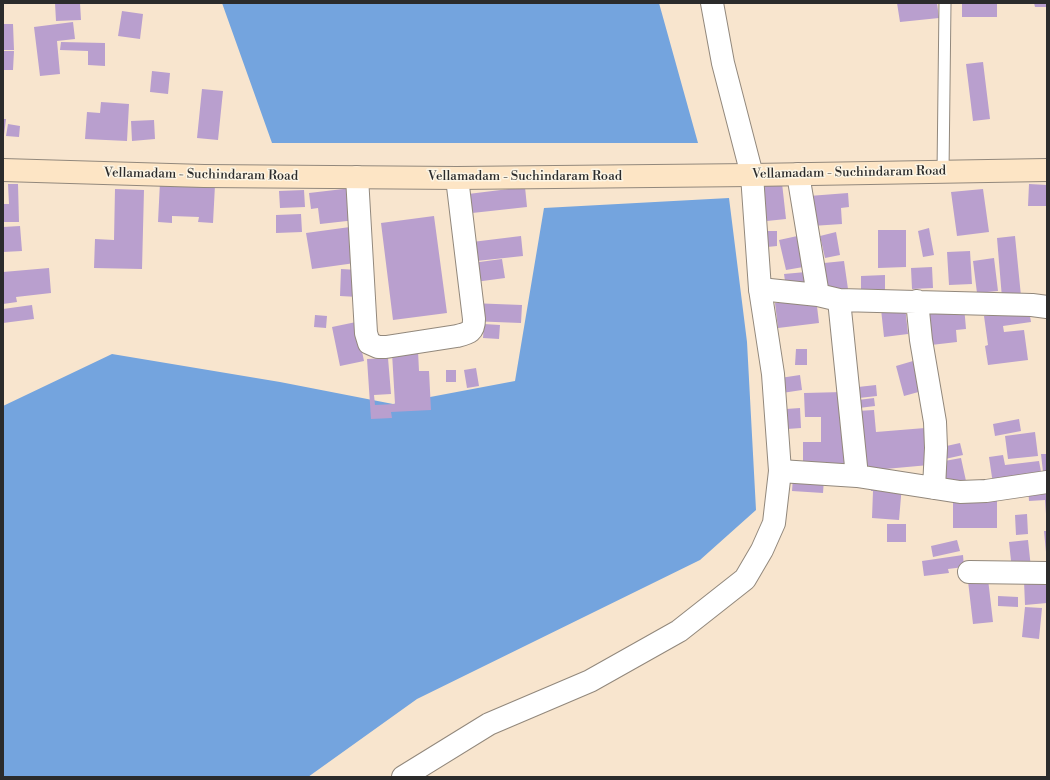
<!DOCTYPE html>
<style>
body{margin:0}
#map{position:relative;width:1050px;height:780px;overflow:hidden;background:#f8e5ce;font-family:"Libre Bodoni",serif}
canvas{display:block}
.frame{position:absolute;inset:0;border:4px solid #2b2b2b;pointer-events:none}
</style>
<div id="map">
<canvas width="1050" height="780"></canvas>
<div class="frame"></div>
</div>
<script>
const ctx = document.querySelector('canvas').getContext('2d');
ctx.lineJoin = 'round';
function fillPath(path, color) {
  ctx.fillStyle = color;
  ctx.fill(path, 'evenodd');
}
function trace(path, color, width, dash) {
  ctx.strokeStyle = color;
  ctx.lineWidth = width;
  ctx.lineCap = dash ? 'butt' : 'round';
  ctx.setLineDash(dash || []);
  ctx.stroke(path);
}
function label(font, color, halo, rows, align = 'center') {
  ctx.font = font + ' "Libre Bodoni",serif';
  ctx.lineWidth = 3;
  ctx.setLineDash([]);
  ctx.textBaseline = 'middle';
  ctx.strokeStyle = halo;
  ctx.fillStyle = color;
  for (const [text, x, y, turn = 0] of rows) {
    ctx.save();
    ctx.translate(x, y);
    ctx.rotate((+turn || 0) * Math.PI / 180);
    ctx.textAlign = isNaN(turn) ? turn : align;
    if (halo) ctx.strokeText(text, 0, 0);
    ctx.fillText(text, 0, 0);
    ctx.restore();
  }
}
fillPath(new Path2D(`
 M222 3H659L698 143H272Z
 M729 198 747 342 756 510 700 560 417 699 308 777H3V406L112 354 280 382 393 404 515 381 544 208Z`), '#74a4de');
fillPath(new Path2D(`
 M55 3H80L81 20 56 21Z
 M897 3H937L939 18 900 22Z
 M962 3H997V17H962Z
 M1034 3H1047V7H1035Z
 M122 11 143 14 140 39 118 36Z
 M73 22 75 39 57 41 60 74 40 76 34 27Z
 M3 24H13L14 50H3Z
 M61 42 105 43V66L88 65V51L60 50Z
 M3 51H14L13 70H3Z
 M983 62 990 119 973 121 966 64Z
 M152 71 170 73 168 94 150 92Z
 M202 89 223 91 218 140 197 138Z
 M101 102 129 104 127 141 85 139 87 112 100 113Z
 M3 119H6L4 135H3Z
 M154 120 155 139 132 141 131 121Z
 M8 124 20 126 19 137 6 136Z
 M160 182 215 185 213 223 198 222 199 217 172 216V223L158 222Z
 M782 183 786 219 767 221 762 185Z
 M8 184H18L19 222H3V204H9Z
 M1029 184 1047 185V206H1028Z
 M525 187 527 207 463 214 460 195Z
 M352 188 356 220 320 224 318 208 311 209 309 193Z
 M115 189 144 190 142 269 94 268 95 239 114 240Z
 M983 189 989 232 957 236 951 192Z
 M304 190 305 207 280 208 279 191Z
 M848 193 849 207 841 208 842 224 812 226 809 196Z
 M301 214 302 232 276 233V215Z
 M434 216 447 313 393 320 381 223Z
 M20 226 22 251 3 252V227Z
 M350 227 355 263 312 269 306 233Z
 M929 228 934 255 923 257 918 231Z
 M878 230H906V267L878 268Z
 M767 231H777V246L767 247Z
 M836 232 840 255 825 258 820 236Z
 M802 235 809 266 786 270 779 240Z
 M521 236 523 256 467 262 464 243Z
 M1015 236 1021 296 1002 298 997 238Z
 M970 251 972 284 949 285 947 252Z
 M994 258 998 291 977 293 973 261Z
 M502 259 505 278 475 282 472 263Z
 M844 261 848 289 827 291 824 263Z
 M932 267 933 288 912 289 911 268Z
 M49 268 51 293 16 297 17 302 3 304V272Z
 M341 269 358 270V297L340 296Z
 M806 272 807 286 786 288 784 274Z
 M885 275V291L861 292V276Z
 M816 298 819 323 778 328 775 303Z
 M470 303 522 305 521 323 470 321Z
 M32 305 34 319 3 323V309Z
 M905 306 908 334 884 337 881 309Z
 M964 306 966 329 956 330 957 342 931 345 927 310Z
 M1029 310 1031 322 1003 326 1004 332 1024 330 1028 360 988 365 985 346 988 345 984 316Z
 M315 315 327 316 326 328 314 327Z
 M356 322 364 361 340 366 332 327Z
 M484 324 500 325 499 339 483 338Z
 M796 349H807V365H795Z
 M418 351 419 371H429L431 410 391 412 392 418 371 419 367 359 388 358 391 394 374 395 375 405 395 404 392 353Z
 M913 361 922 391 904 396 896 366Z
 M476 368 479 386 467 388 464 370Z
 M446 370H456V382H446Z
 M800 375 802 390 782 393 780 378Z
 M876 385 877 396 859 398 858 387Z
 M843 392 844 467 803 468V442H821V417H805L804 393Z
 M874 398 875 406 859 408 858 400Z
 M800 408 801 428 787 429 786 409Z
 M874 410 876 432 925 428 929 465 863 471 857 411Z
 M1019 419 1021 431 995 436 993 424Z
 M1035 432 1038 456 1008 459 1005 436Z
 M960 443 963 455 945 459 942 447Z
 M1041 454H1047V480L1044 481Z
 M1003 455 1005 465 1039 461 1042 477 993 484 989 457Z
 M961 458 966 481 943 485 939 462Z
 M793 477 824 479 823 493 792 491Z
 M871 483 902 485 899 520 872 518 873 491H871Z
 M1047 485V514H1046L1045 500 1029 501 1028 486Z
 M953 496H997V528H953Z
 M1027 514 1028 534 1016 535 1015 515Z
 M887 524H906V542H887Z
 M1044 531H1047V552H1046Z
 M957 540 960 551 933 557 931 546Z
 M1028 540 1031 568 1012 570 1009 542Z
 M963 555 964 567 948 569 949 573 924 576 922 561Z
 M988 579 993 622 973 624 968 581Z
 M1047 580V603L1025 605 1024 581Z
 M998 596 1018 597V607L998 606Z
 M1025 607 1042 608 1039 639 1022 637Z`), '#b99fce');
const service = new Path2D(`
 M943 172 945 3`);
const minor = new Path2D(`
 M712 3 723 63 752 175
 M798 174 818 295
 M357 177 366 333 369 343 378 347H386L457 336C469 333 474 332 474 319L457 178
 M760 289 818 295 839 300 1032 305 1047 307
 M839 300 857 476
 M917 301 921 340 935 422 936 448 934 488
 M780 471 857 476 960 492 986 491 1047 482
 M969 572 1047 573`);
const tertiary = new Path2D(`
 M403 777 489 724 590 681 679 631 745 579 762 550 774 523 780 471 773 374 760 289 752 175`);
const secondary = new Path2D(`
 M3 170 204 176 457 178 752 175 1047 170`);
trace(service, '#92887c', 13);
trace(minor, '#92887c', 24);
trace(tertiary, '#92887c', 24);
trace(secondary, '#92887c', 24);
trace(service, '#fff', 11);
trace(minor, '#fff', 22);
trace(tertiary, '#fff', 22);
trace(secondary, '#fde5c5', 22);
label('13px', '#2b2b2b', '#fcf5e5', [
 ["Vellamadam - Suchindaram Road",849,173,-1],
 ["Vellamadam - Suchindaram Road",201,175,1],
 ["Vellamadam - Suchindaram Road",525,177]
]);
</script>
